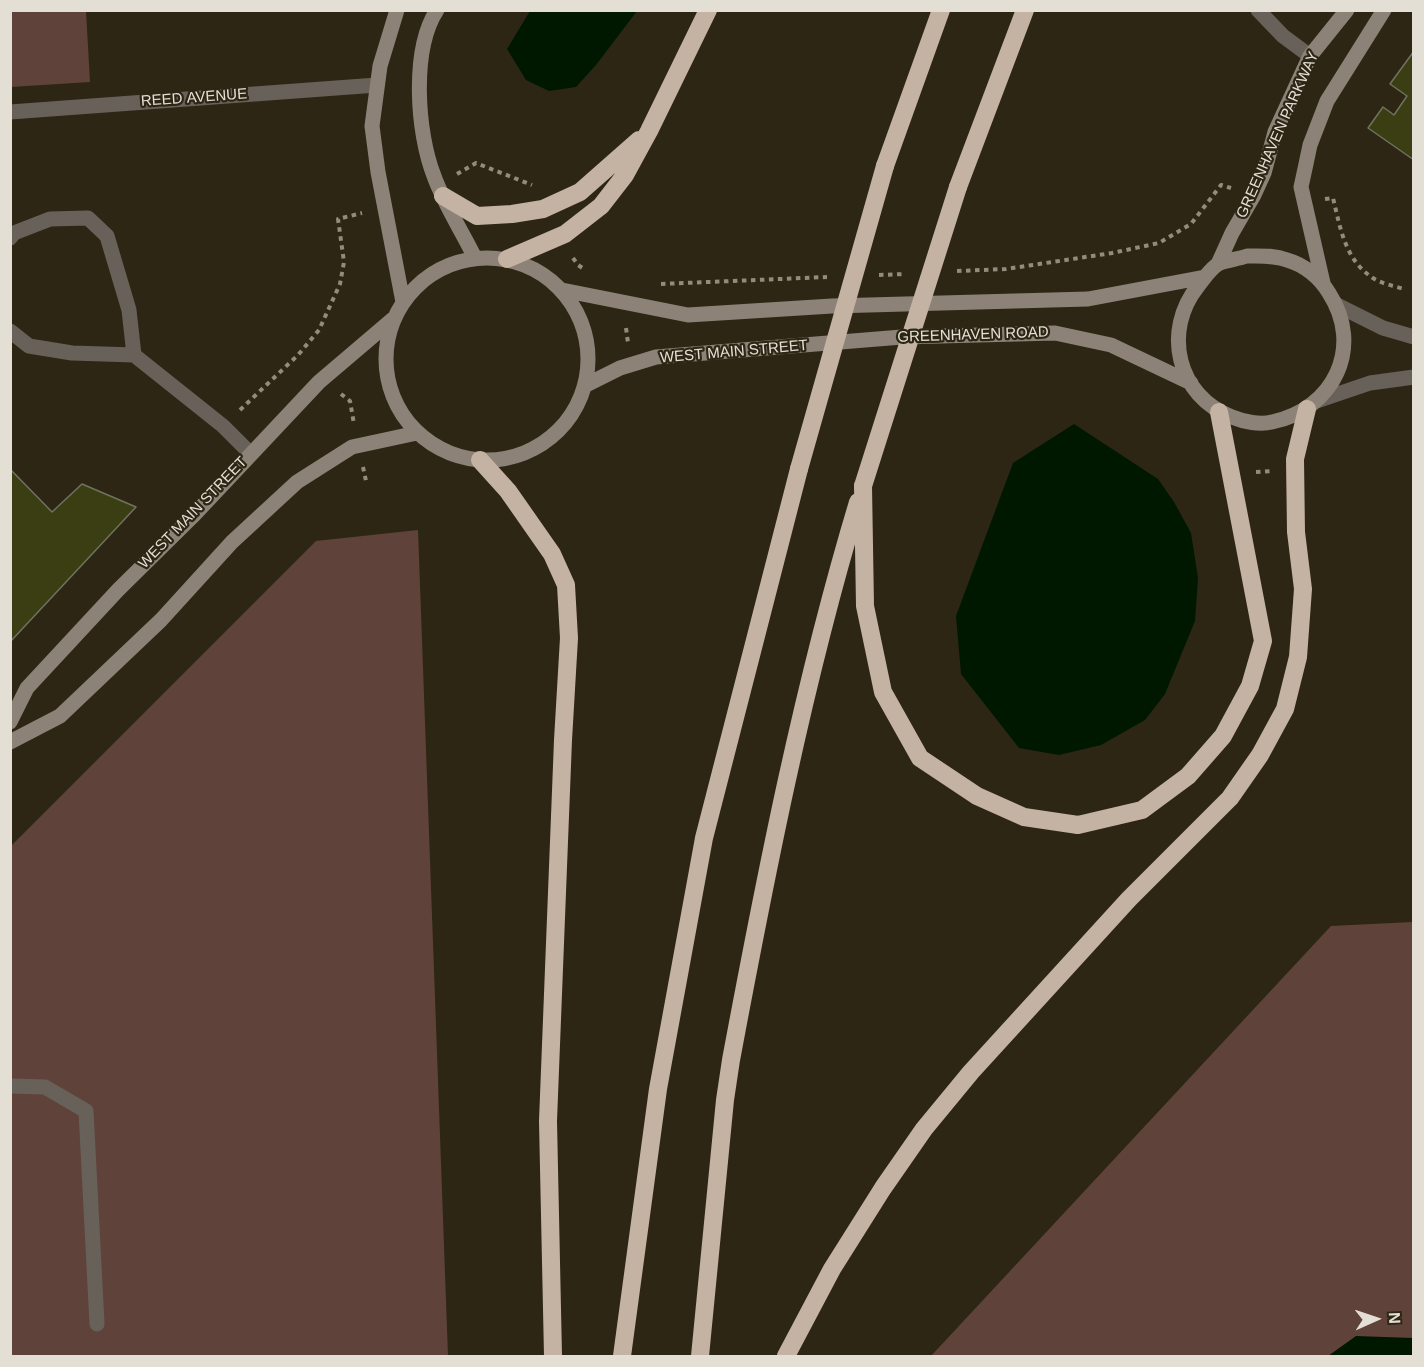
<!DOCTYPE html>
<style>
body{margin:0}
#map{position:relative;width:1424px;height:1367px;overflow:hidden;background:#2d2615;font-family:Helvetica,sans-serif}
canvas{display:block}
.frame{position:absolute;inset:0;border:12px solid #e4dfd5;pointer-events:none}
.north{position:absolute;left:1346px;top:1289px;width:60px;height:60px;-webkit-text-stroke:4px #2d2615;paint-order:stroke;rotate:87deg;font-size:16px;font-weight:700;line-height:24px;text-align:center;color:#e4dfd5}
.north::after{content:'';display:block;margin:auto;width:21px;height:27px;background:#e4dfd5;clip-path:polygon(50% 0,100% 100%,50% 72%,0 100%)}
</style>
<div id="map">
<canvas width="1424" height="1367"></canvas>
<div class="frame"></div>
<div class="north">N</div>
</div>
<script>
const ctx = document.querySelector('canvas').getContext('2d');
ctx.lineJoin = 'round';
function fillPath(path, color) {
  ctx.fillStyle = color;
  ctx.fill(path, 'evenodd');
}
function trace(path, color, width, dash) {
  ctx.strokeStyle = color;
  ctx.lineWidth = width;
  ctx.lineCap = dash ? 'butt' : 'round';
  ctx.setLineDash(dash || []);
  ctx.stroke(path);
}
function label(font, color, halo, rows, align = 'center') {
  ctx.font = font + ' Helvetica,sans-serif';
  ctx.lineWidth = 4.5;
  ctx.setLineDash([]);
  ctx.textBaseline = 'middle';
  ctx.strokeStyle = halo;
  ctx.fillStyle = color;
  for (const [text, x, y, turn = 0] of rows) {
    ctx.save();
    ctx.translate(x, y);
    ctx.rotate((+turn || 0) * Math.PI / 180);
    ctx.textAlign = isNaN(turn) ? turn : align;
    if (halo) ctx.strokeText(text, 0, 0);
    ctx.fillText(text, 0, 0);
    ctx.restore();
  }
}
fillPath(new Path2D(`
 M11 10 86 11 90 82 11 87Z
 M418 530 448 1356H11V846L316 541Z
 M1413 922V1356H931L1331 926Z`), '#5f433a');
fillPath(new Path2D(`
 M530 11V10L637 11 596 65 576 87 549 91 526 80 507 49Z
 M1074 424 1158 479 1174 502 1191 533 1198 578 1195 621 1165 694 1145 720 1101 745 1059 755 1019 748 961 674 956 616 1013 463Z
 M1356 1336 1413 1338V1356H1328Z`), '#011800');
const building = new Path2D(`
 M1414 51V160L1368 128 1383 107 1394 115 1407 96 1390 84Z
 M10 469 52 512 82 484 136 507 10 642Z`);
fillPath(building, '#3a3e12');
trace(building, '#70735f', 1.5);
trace(new Path2D(`
 M457 174 476 163 532 185
 M1325 199 1333 198C1340 226 1344 257 1370 276 1378 283 1394 286 1404 289
 M573 258 578 265 584 269
 M957 271 1006 269 1112 253 1159 243 1191 224 1221 185 1231 188
 M879 275 905 274
 M661 284 827 277
 M626 328 628 343
 M341 394 350 401 354 424
 M240 410 298 355 319 330 340 284 344 262 338 219 362 213
 M363 467 366 481
 M1256 472 1272 471`), '#918c7e', 4, [4.5, 4.5]);
trace(new Path2D(`
 M10 238 14 233 50 219 88 218 107 236 129 310 134 355
 M10 331 29 346 72 353 134 355 223 426 250 453
 M10 1086 45 1087 86 1111 97 1324`), '#68615a', 15);
trace(new Path2D(`
 M1258 10 1283 36 1310 56
 M10 112 377 85
 M1337 305 1383 328 1414 337
 M1317 401 1370 383 1414 377`), '#68615a', 15);
trace(new Path2D(`
 M397 10 380 66 372 126 378 172 403 302
 M437 10C411 50 417 133 434 176 444 204 462 231 475 258
 M1247 256C1260 256 1274 255 1287 260 1305 265 1320 278 1329 293 1364 347 1334 409 1272 422 1260 425 1244 422 1232 417 1177 396 1162 331 1198 286 1204 279 1211 267 1220 263 1228 260 1238 259 1247 256Z
 M386 359a101 101 0 1 1 202 0a101 101 0 1 1-202 0Z
 M1218 264 1232 233 1254 195 1264 173 1275 132 1310 56 1347 10
 M1323 283 1301 187 1306 164 1310 145 1327 101 1384 10
 M562 290 688 315 832 306 1088 299 1205 277
 M586 385 620 368 656 357 902 337 1055 333 1111 345 1191 383
 M10 722 27 688 118 590 192 517 319 382 393 319
 M10 742 60 716 161 620 232 542 297 482 352 447 417 433`), '#8d8277', 15);
trace(new Path2D(`
 M885 166 941 10
 M958 187 1025 10
 M443 196 477 216 512 214 543 209 580 192 639 140
 M507 259 565 234 601 206 625 175 649 131 708 10
 M480 460 508 491 552 554 566 585 569 638 563 740 548 1121 553 1356
 M863 486 865 606 883 692 920 758 977 796 1024 817 1078 825 1142 810 1188 776 1223 736 1250 686 1263 641 1219 412
 M622 1356 658 1089 704 838 799 469
 M700 1356 725 1100 731 1060C766 873 803 685 858 502
 M786 1356 832 1269 883 1188 924 1129 971 1072 1129 899 1230 798 1260 755 1285 709 1298 657 1303 589 1296 532 1295 459 1307 409`), '#c4b2a2', 18);
trace(new Path2D(`
 M799 469 885 166
 M863 486 958 187`), '#c4b2a2', 18);
label('15px', '#e4dfd5', '#2d2615', [
 ["REED AVENUE",194,98,-4],
 ["GREENHAVEN PARKWAY",1278,135,-66],
 ["GREENHAVEN ROAD",973,335,-2],
 ["WEST MAIN STREET",734,352,-5],
 ["WEST MAIN STREET",193,513,-46]
]);
</script>
